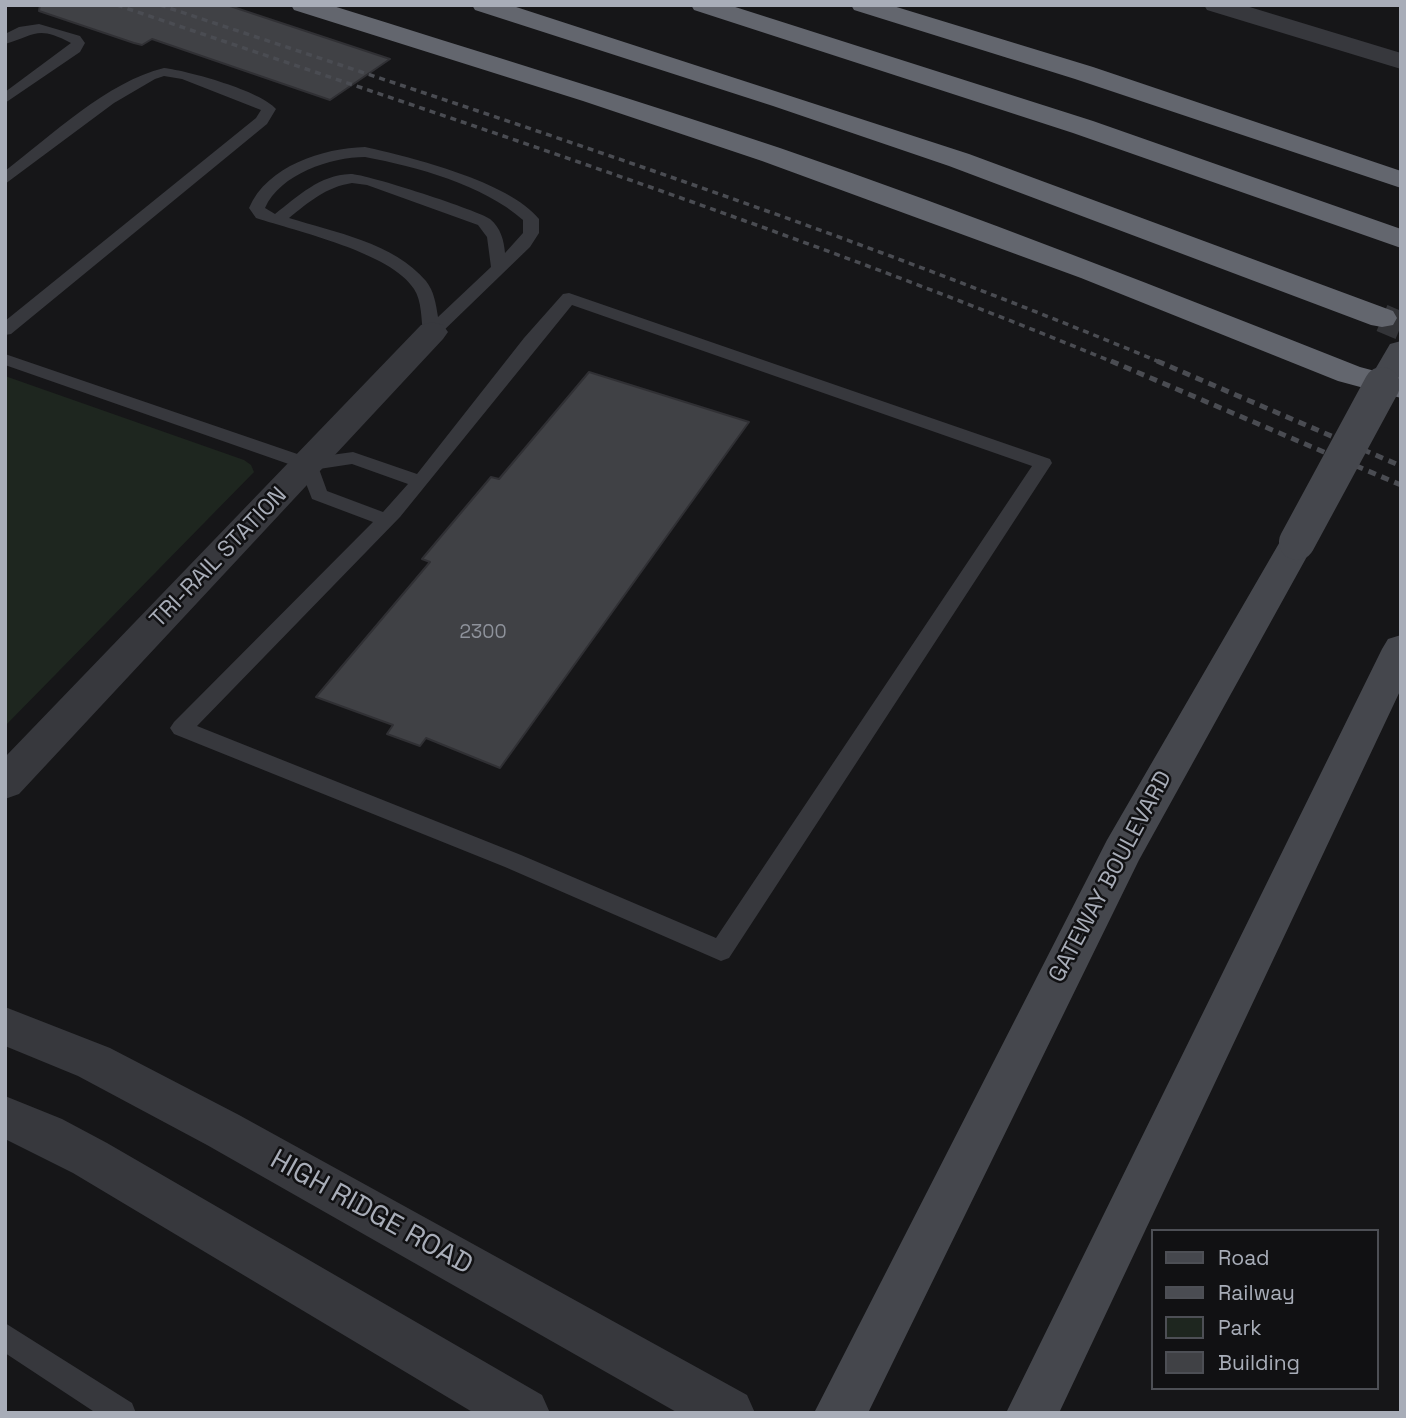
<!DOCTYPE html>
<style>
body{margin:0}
#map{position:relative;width:1406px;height:1418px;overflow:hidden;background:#161618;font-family:"Space Grotesk",sans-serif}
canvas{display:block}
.frame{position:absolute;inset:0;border:7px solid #a8adb8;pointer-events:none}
.legend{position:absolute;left:1151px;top:1229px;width:228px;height:161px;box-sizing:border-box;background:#111113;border:2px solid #4d4f55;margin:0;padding:9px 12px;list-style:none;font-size:21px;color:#a8adb8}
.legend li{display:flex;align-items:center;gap:14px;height:35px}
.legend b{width:35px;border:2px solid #4d4f55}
</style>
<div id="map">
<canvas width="1406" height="1418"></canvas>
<div class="frame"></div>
<ul class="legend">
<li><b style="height:9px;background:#45474d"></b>Road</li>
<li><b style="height:9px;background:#4a4c52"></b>Railway</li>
<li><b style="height:19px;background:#1e261f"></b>Park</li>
<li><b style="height:19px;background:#404145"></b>Building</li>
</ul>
</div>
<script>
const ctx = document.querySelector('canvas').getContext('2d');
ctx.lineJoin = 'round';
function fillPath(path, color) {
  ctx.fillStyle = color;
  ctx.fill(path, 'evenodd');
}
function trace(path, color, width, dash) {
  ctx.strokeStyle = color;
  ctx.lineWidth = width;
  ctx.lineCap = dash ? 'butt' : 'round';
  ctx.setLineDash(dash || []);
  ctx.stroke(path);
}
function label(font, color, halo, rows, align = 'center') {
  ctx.font = font + ' "Space Grotesk",sans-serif';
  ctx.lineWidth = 5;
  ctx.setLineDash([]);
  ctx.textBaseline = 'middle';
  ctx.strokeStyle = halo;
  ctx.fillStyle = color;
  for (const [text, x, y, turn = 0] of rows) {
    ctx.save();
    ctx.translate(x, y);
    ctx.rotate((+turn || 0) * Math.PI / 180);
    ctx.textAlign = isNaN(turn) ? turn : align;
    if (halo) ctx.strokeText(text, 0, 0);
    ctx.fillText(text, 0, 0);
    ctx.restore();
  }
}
fillPath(new Path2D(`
 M5 376 244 460 251 465 254 472 5 726Z`), '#1e261f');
const building = new Path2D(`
 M40 5H227L390 59 330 100 152 39 142 45 134 43 39 11Z
 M589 372 749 422 500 768 426 738 420 746 387 734 393 725 316 697 430 562 422 559 491 477 499 479Z`);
fillPath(building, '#404145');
trace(building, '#303034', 2);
trace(new Path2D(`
 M1382 318 1401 326`), '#333438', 28, [28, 14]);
fillPath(new Path2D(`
 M39 24 80 36 85 43 80 52 5 103V92L71 43C37 25 36 35 5 44V34L19 27Z
 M164 68C189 71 261 91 276 109L267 124 11 334 5 335V321L256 118 261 110 182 79 164 76 155 79 114 103 5 184V171C52 135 107 82 164 68Z
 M365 147C411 157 510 182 539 219V233L530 247 438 336H426L423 332C421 319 422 301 414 289 392 253 296 231 256 218L249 208C267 166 323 148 365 147ZM365 157C417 167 482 184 523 220V233L505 253C504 241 501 228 490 219 480 211 364 173 350 174 320 175 298 196 275 214L265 208C280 174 331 157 365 157ZM352 183 367 185 478 225 487 237 491 267 438 317C436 304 434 291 426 281 394 243 334 232 289 218 309 202 326 187 352 183Z
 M569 293 1050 459 1052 463 729 958 721 961 505 867 174 734 170 728 174 722 373 522 312 499 300 468 5 365V354L309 458 353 452 417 474 524 338 563 294ZM572 305 1032 466 716 938 521 855 197 726 400 517ZM352 464 408 484 383 512 327 491 319 469Z
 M5 1323 132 1403 136 1413H96L5 1353Z`), '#37383d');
fillPath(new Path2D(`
 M1204 5H1243L1401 53V69L1207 10Z
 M432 322 443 325 448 332 443 339 19 794 5 799V757L421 325Z`), '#37383d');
fillPath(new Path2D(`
 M5 1007 110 1048 239 1115 747 1395 755 1413H678L207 1145 78 1076 5 1046Z
 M5 1096 62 1119 107 1143 542 1395 550 1413H474L73 1173 5 1139Z`), '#37383d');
fillPath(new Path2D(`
 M1401 341V380L1393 392 1382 395 1371 392 1366 385 1390 344Z
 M1297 530 1309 533 1315 542 1139 860 868 1413H814L1107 840 1285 533Z
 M1401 635V689L1059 1413H1006L1382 649 1388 639Z`), '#45474d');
fillPath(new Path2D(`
 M291 5H330C480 52 631 98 780 148 975 215 1168 291 1360 367L1401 378V398L1338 381 1081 278 762 161 583 101 294 10Z
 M472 5H510L969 154 1393 311 1397 318 1393 325 1382 327 1371 325 949 166 773 106 475 10Z
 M691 5H729L1093 121 1401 229V248L1073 133 694 10Z
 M851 5H890L1093 67 1401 171V188L1075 79 854 10Z`), '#63666e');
trace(new Path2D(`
 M117 5C452 119 788 228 1115 363
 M160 5C496 117 834 226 1162 363`), '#4a4c52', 3.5, [6, 5]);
trace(new Path2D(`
 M1111 361 1401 485
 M1157 361 1401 466`), '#4a4c52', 5, [8, 6]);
trace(new Path2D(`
 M1297 542 1382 385`), '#45474d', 36);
label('19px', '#8e929b', null, [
 ["2300",483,633]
]);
label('23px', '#a8adb8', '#111113', [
 ["TRI-RAIL STATION",219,558,-46],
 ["GATEWAY BOULEVARD",1111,877,-62]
]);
label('28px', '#a8adb8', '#111113', [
 ["HIGH RIDGE ROAD",371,1213,29]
]);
</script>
